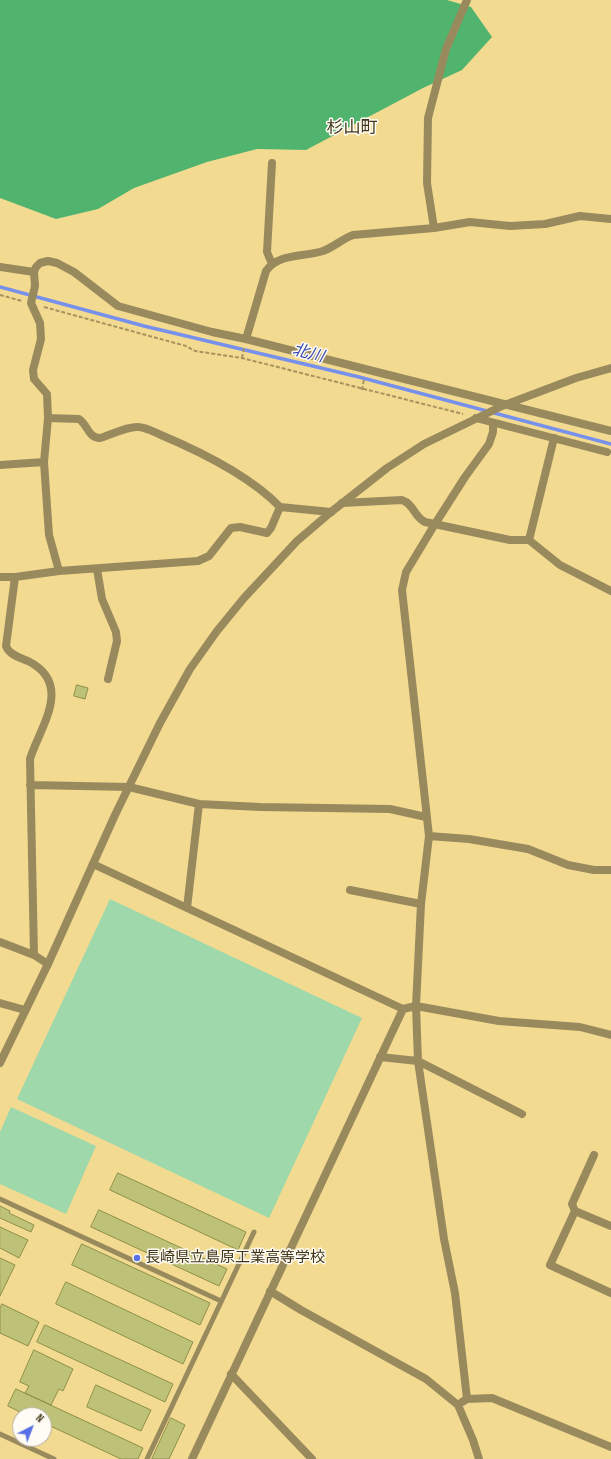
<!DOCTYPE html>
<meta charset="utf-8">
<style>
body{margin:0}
#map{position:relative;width:611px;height:1459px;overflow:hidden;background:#f3da91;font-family:"Sofia Sans Condensed",sans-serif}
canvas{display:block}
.north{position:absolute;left:12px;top:1407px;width:40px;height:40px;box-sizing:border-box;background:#fffcf5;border:1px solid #b3ad9d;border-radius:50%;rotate:42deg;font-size:11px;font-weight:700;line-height:16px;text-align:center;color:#403618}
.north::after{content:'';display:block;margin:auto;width:14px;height:18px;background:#5770e5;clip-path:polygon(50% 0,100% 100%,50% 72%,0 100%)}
</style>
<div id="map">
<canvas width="611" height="1459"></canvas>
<div class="north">N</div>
</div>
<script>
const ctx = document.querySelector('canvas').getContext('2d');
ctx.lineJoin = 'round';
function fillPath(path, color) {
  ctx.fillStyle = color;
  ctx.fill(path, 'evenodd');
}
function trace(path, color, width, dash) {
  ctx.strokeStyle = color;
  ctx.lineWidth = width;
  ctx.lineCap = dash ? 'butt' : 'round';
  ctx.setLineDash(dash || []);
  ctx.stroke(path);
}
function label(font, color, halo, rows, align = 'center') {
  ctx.font = font + ' "Sofia Sans Condensed","Noto Sans JP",sans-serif';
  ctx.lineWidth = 3;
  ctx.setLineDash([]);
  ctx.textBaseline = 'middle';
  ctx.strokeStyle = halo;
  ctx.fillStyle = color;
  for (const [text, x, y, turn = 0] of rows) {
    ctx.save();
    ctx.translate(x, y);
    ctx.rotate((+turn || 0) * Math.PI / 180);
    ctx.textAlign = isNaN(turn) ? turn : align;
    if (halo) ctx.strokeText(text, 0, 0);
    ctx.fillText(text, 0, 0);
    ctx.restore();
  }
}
fillPath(new Path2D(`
 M110 899 362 1018 269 1218 17 1099Z
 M11 1107 96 1146 66 1214 0 1184V1132Z`), '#9ed8ab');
fillPath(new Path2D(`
 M0 0H447L471 7 492 37 462 70 423 88 306 150 257 149 207 162 134 188 98 209 56 219 0 198Z`), '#51b46e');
trace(new Path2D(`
 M0 287 144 326 359 377 611 444`), '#7790ec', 3.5);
const building = new Path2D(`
 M77 685 88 688 85 699 74 696Z
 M118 1173 246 1232 238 1250 110 1190Z
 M0 1206 10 1211 9 1213 34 1225 31 1232 0 1218Z
 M99 1210 227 1269 219 1286 91 1227Z
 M0 1227 28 1240 19 1258 0 1248Z
 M82 1244 210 1303 200 1325 72 1265Z
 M0 1258 15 1265 0 1296Z
 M66 1282 193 1342 183 1364 56 1304Z
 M2 1304 39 1322 28 1346 0 1333V1309Z
 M45 1325 173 1384 165 1402 37 1342Z
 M34 1350 73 1369 63 1391 59 1389 51 1405 25 1393 29 1386 20 1382Z
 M96 1385 151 1410 141 1431 87 1407Z
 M16 1389 143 1448 138 1459H121L44 1423V1415H26L8 1406Z
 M171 1418 185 1425 169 1459H152Z`);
fillPath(building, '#bec279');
trace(building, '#8d8f48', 1);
trace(new Path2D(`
 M0 295 22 301
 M44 307 186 346 195 351 242 358 463 414
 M242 358 244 348
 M362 390 364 379`), '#a6935d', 2, [4, 2]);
trace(new Path2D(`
 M0 1199 221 1301
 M0 1434 54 1459
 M147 1459 254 1232`), '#998a5e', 5);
trace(new Path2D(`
 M272 163 267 252 272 264
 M434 228 427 183 428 118 446 49 467 0
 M0 267 34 272
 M246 339 266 271C278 253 304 257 323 251 334 247 342 239 353 235L434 228 470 222 510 226 545 224 580 216 611 219
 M48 418 79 419C88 425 88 438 100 438 110 435 128 426 138 427 145 427 154 432 161 435 199 451 251 477 280 507L331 512
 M476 418 607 452
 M0 465 44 462
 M342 503 402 500C414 504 414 517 425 522L510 540H529L560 565 611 591
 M529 540 554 438
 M97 569 102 599 116 632 117 641 108 679
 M59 571 49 535 44 462 48 418 47 394 34 379 33 370 41 339 40 323 31 303 35 286 34 272 36 267 40 263 48 261 57 263 74 272 118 306 212 332 246 339 611 431
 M0 577H15L59 571 198 561 209 556 231 528 240 527 267 533 271 528 280 507
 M15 577 6 646C9 655 21 658 28 661 74 684 40 727 30 759L34 955
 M30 785 129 787 199 804 260 807 390 809 426 817
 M429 836 469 839 528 849 568 865 594 870H611
 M93 864 403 1009 416 1006 499 1021 580 1027 611 1035
 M350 890 421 904
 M187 908 199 804
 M0 942 34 955 48 964
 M0 1003 25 1010
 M380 1057 418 1061 522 1114
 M594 1155 572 1204 575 1211 611 1226
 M575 1211 550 1265 611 1293
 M270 1291 301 1310 426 1379 458 1405 473 1440 479 1459
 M231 1374 312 1459
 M467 1399 455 1293 444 1239 418 1061 416 1006 421 904 429 836 402 590 406 572 435 524 465 477 489 444 493 432V423
 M462 1402 467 1399 492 1398 611 1447
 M192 1459 403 1009`), '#998a5e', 8);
trace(new Path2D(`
 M0 1063 48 964 115 815 160 723 190 669 217 631 244 598 297 541 331 512 387 468 424 444 502 406 576 378 611 368`), '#998a5e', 8);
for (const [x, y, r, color] of [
 [137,1258,4,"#5770e5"]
]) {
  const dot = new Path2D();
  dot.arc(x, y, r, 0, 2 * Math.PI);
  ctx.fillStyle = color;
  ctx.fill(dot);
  trace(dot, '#fffcf5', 1.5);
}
label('15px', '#403618', '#fffcf5', [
 ["長崎県立島原工業高等学校",145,1258]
], 'left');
label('italic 16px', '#3445af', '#fffcf5', [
 ["北川",308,354,14]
]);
label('17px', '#403618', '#fffcf5', [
 ["杉山町",352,129]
]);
</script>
